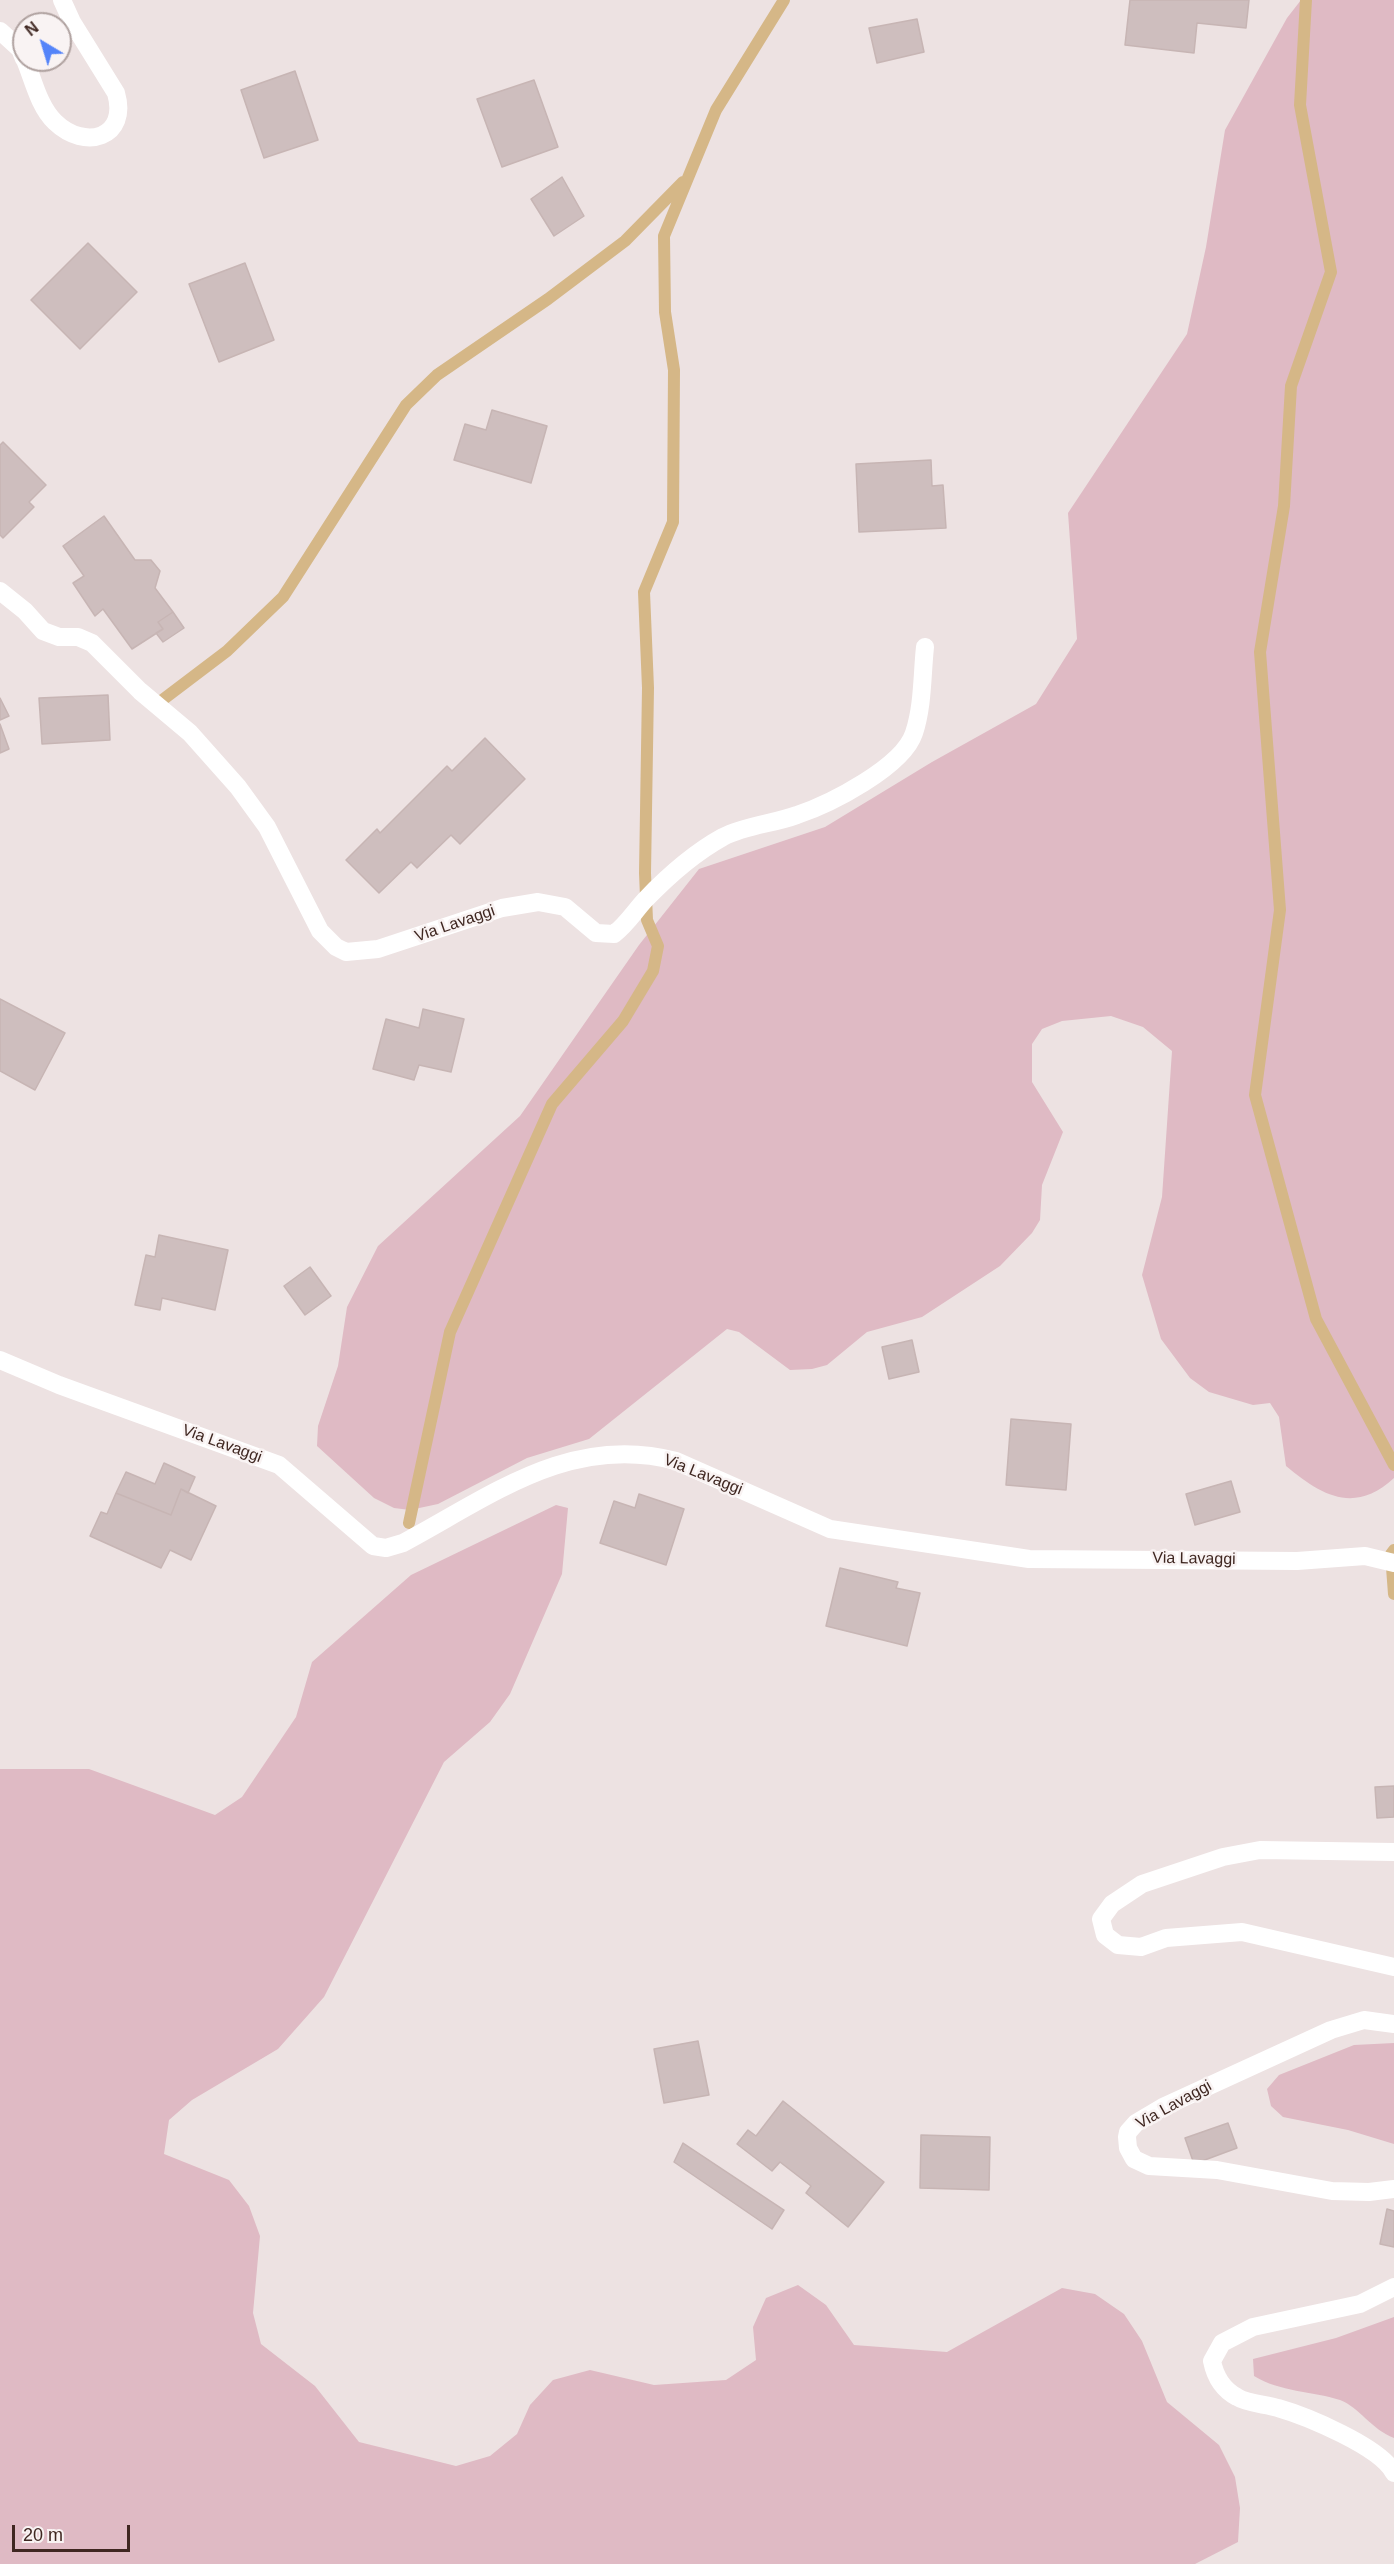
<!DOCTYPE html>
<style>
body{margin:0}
#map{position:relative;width:1394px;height:2564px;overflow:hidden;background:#ede2e2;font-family:Arial,sans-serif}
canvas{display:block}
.north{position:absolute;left:12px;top:12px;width:60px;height:60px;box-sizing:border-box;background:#f9f3f3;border:2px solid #afa19f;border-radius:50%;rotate:322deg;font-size:16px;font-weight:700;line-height:24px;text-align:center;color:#3f2721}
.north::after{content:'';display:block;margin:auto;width:21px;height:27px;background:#5484f9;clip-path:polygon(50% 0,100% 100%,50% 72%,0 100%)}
.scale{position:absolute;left:12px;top:2525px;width:118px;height:27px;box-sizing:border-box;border:3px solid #3f2721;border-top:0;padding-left:8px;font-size:18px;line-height:21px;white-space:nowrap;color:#3f2721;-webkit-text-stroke:4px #f9f3f3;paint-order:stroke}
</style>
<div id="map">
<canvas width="1394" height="2564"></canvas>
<div class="north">N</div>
<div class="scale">20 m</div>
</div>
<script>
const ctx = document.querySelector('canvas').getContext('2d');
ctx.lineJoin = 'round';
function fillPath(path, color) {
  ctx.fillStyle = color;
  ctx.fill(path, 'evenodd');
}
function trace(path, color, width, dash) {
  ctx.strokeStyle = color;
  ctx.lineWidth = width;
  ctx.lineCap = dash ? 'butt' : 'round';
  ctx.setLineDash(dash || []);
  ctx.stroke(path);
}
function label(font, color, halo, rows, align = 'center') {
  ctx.font = font + ' Arial,sans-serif';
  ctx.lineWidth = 5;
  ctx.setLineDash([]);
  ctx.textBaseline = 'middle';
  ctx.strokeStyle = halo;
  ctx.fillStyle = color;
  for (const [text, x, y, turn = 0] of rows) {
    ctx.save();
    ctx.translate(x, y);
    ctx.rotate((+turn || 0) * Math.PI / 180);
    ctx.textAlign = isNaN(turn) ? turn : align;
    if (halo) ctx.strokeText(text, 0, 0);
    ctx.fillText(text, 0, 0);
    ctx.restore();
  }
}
fillPath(new Path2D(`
 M1301 0H1394V1478C1354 1515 1321 1495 1286 1466L1279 1417 1270 1403 1253 1405 1209 1392 1190 1378 1161 1339 1142 1275 1162 1197 1172 1051 1143 1027 1111 1016 1062 1021 1042 1029 1032 1044V1082L1063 1132 1042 1185 1040 1220 1032 1233 1000 1266 922 1317 867 1332 827 1365 812 1369 790 1370 739 1332 727 1329 589 1439 527 1458 438 1504 410 1510 394 1508 374 1498 317 1446 318 1426 338 1366 347 1307 378 1246 520 1116 639 945 699 869 825 827 932 762 1036 704 1077 639 1068 513 1187 334 1206 247 1225 130 1287 18Z
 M556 1505 568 1508 562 1574 510 1694 490 1722 444 1762 324 1997 278 2049 192 2100 169 2120 164 2154 229 2180 249 2206 260 2236 253 2313 261 2344 315 2386 359 2442 456 2466 490 2456 517 2434 530 2405 553 2380 590 2370 654 2385 726 2380 756 2360 753 2327 766 2298 798 2285 826 2305 854 2345 947 2352 1062 2288 1095 2294 1124 2314 1142 2341 1167 2402 1219 2445 1235 2477 1240 2508 1238 2542 1195 2564H0V1769H89L215 1815 242 1797 296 1717 312 1662 411 1575Z
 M1394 2043V2144L1348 2130 1283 2117 1271 2106 1267 2089 1279 2075 1354 2045Z
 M1394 2317V2438C1372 2430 1359 2407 1340 2400 1312 2391 1280 2392 1254 2376L1253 2359 1336 2338Z`), '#dfbac4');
trace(new Path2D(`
 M1306 0 1300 105 1331 272 1291 386 1284 506 1260 652 1280 910 1255 1095 1316 1319 1394 1465
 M161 701 227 651 283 597 406 405 437 375 548 299 625 241 683 182
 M409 1523 450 1332 552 1104 623 1021 653 971 658 946 647 920 645 873 648 688 644 592 673 522 674 370 665 312 664 236 716 110 784 0
 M1394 1550 1391 1554 1394 1594`), '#d5b787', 12);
const building = new Path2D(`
 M1130 0H1249L1246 28 1197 23 1194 53 1125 45Z
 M917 19 924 52 877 63 869 28Z
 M295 71 318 140 264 158 241 90Z
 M534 80 558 147 502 167 477 99Z
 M562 177 584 216 554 236 531 199Z
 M88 243 137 292 80 349 31 300Z
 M245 263 274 340 219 362 189 284Z
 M492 410 547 426 531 483 454 460 465 424 486 430Z
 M3 442 46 485 29 502 34 507 3 538 0 535V445Z
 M931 460 932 486 943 485 946 528 859 532 856 464Z
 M104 516 135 560H151L160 571 155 588 173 612 158 622 163 629 132 649 103 609 95 616 73 583 84 576 63 546Z
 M173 612 184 628 163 642 156 633 163 629 158 622Z
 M108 695 110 740 42 744 39 698Z
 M0 698 9 716 0 720Z
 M0 724 9 749 0 753Z
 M485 738 525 779 460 844 451 835 417 868 411 862 379 893 346 860 377 829 380 833 447 766 452 771Z
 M0 999 65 1033 35 1090 0 1071Z
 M423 1009 464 1019 451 1072 419 1065 414 1080 373 1069 386 1019 419 1028Z
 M159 1235 228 1250 215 1310 162 1298 160 1310 135 1305 146 1255 155 1257Z
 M310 1267 331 1296 305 1315 284 1286Z
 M912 1340 919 1372 889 1379 882 1347Z
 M1011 1419 1071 1424 1066 1490 1006 1485Z
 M164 1463 195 1477 188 1493 181 1489 171 1515 116 1493 126 1472 155 1484Z
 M1231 1481 1240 1512 1195 1525 1186 1494Z
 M181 1489 216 1506 191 1560 170 1550 161 1568 90 1536 101 1512 107 1514 116 1493 171 1515Z
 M639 1494 684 1509 666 1565 600 1543 614 1501 635 1508Z
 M840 1568 898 1582 896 1588 920 1593 907 1646 826 1626Z
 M1394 1786V1817L1377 1818 1375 1787Z
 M698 2041 709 2095 664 2103 654 2049Z
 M783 2101 884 2182 848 2227 806 2193 811 2186 780 2162 772 2171 737 2144 748 2130 756 2136Z
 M1228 2123 1237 2148 1194 2164 1185 2138Z
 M921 2135 990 2137 989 2190 920 2188Z
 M683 2143 784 2210 772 2229 674 2162Z
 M1387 2209 1394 2211V2247L1380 2244Z`);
fillPath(building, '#cebebe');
trace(building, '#c7b5b4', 1.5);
trace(new Path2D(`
 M0 31 20 49 24 59
 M25 60C33 79 39 107 55 122 85 151 129 138 116 93L72 22 62 0
 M0 591 25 611 43 631 59 637H78L92 643 140 691 190 733 238 787 267 827 320 931 336 947 346 952 378 949 502 908 538 902 565 907 596 933 614 934C627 924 634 912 645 900 667 877 694 853 723 837 746 825 773 824 797 815 830 804 903 767 914 733 923 706 922 675 925 647
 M0 1360 59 1385 279 1465 373 1546 386 1548 403 1543C491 1496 571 1433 676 1461L830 1529 1029 1559 1297 1561 1365 1556 1394 1563
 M1394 1852 1260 1850 1223 1857 1142 1884 1112 1904 1101 1919 1105 1935 1118 1945 1141 1947 1166 1938 1242 1932 1394 1967
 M1394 2024 1364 2020 1331 2030 1163 2107 1136 2123 1128 2132 1127 2137 1128 2148 1134 2159 1149 2166 1217 2170 1332 2191 1369 2192 1394 2189
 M1394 2287 1360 2304 1253 2327 1222 2343 1212 2361C1215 2376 1222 2389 1237 2397 1248 2404 1266 2404 1278 2408 1306 2416 1381 2447 1394 2473`), '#fff', 18);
label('16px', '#3f2721', '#f9f3f3', [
 ["Via Lavaggi",455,924,-19],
 ["Via Lavaggi",222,1444,20],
 ["Via Lavaggi",703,1475,22],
 ["Via Lavaggi",1194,1559,1],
 ["Via Lavaggi",1174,2105,-29]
]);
</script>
